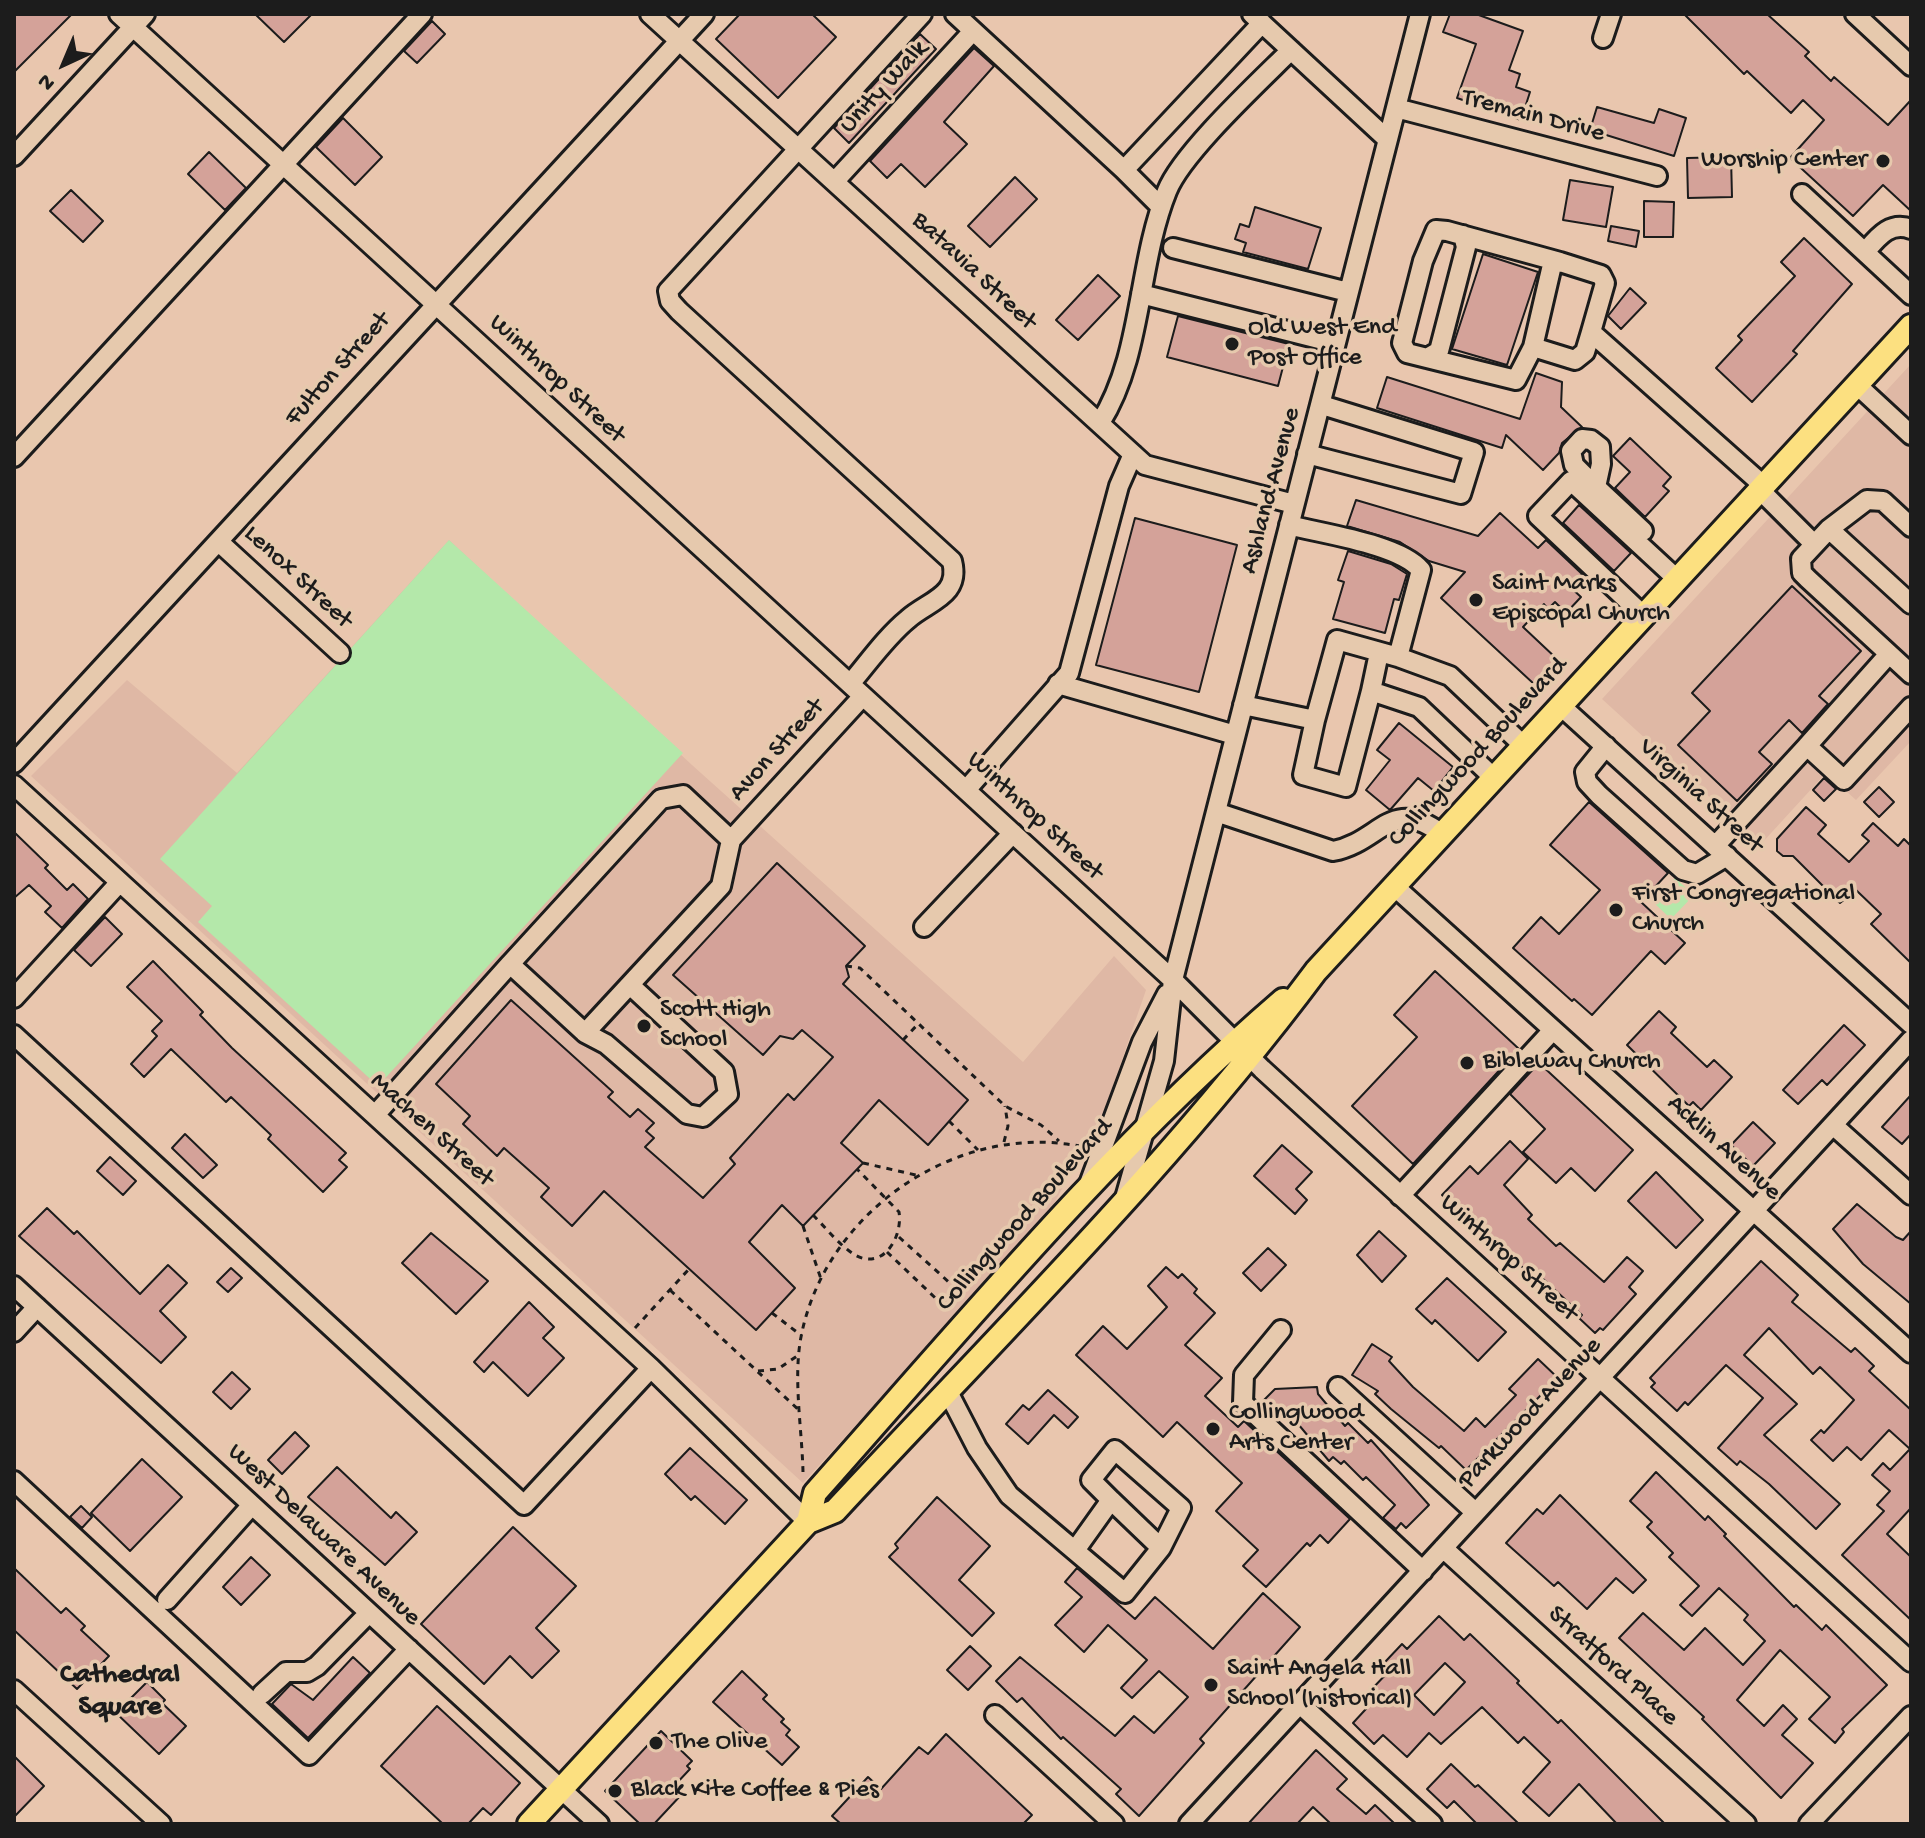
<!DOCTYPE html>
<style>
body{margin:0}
#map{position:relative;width:1925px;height:1838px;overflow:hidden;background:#e9c6ae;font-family:"Gochi Hand",sans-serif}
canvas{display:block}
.frame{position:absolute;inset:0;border:16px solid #1c1c1c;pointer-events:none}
.north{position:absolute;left:24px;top:24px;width:80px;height:80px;-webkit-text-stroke:6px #e6c9ad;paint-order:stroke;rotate:224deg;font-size:22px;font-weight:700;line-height:32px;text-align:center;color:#1c1c1c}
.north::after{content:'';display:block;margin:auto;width:28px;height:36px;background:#1c1c1c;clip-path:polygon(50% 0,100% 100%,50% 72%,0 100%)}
</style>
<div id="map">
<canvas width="1925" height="1838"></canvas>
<div class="frame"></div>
<div class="north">N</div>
</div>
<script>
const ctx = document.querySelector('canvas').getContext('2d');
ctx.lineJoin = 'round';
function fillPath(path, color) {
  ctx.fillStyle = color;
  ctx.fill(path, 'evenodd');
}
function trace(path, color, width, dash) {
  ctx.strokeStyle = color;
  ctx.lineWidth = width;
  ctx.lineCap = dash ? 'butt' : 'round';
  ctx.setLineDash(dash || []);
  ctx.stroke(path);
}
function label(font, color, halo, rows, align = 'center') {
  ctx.font = font + ' "Gochi Hand",sans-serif';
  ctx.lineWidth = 7;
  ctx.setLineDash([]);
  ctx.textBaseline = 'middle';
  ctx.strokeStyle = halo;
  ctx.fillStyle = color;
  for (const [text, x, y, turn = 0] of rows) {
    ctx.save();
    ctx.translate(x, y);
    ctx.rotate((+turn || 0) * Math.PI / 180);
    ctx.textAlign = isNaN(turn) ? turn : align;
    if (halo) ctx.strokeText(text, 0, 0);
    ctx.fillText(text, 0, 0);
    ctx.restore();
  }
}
fillPath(new Path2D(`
 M1911 364V741L1856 800 1826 773 1761 844 1602 699Z
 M449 540 692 765 1023 1062 1114 956 1146 990 1106 1106 1048 1215 803 1483 31 776 127 680 237 773Z`), '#dfb8a5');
fillPath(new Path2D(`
 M449 540 683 753 378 1086 198 922 212 906 160 859Z
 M1675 878 1694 895 1671 919 1653 902Z`), '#b4e8aa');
const building = new Path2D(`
 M14 14H72L14 72Z
 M255 14H312L284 42Z
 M740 14H812L836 37 778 98 716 39Z
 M1450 14H1476L1523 31 1509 70 1520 74 1516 87 1530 92 1521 120 1457 98 1476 44 1443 32Z
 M1684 14H1767L1809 52 1805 56 1831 81 1834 77 1888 125 1911 100V211L1883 185 1853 216 1790 158 1824 120 1803 100 1791 113 1747 71 1744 74Z
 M432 21 445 34 417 63 404 51Z
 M920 34 936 49 849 143 834 128Z
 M974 48 994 66 944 122 967 144 925 187 901 164 887 178 870 161Z
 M1597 107 1654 123 1659 109 1686 118 1674 156 1590 130Z
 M343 118 382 157 355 185 316 147Z
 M209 152 246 188 225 210 188 174Z
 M1731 157 1732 197 1688 198 1687 158Z
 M1015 177 1037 199 990 247 968 226Z
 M1570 180 1613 187 1606 227 1563 220Z
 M71 190 103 221 83 242 50 211Z
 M1644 201 1674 202 1673 237H1644Z
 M1255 207 1321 228 1308 269 1243 252 1246 243 1235 239 1240 224 1249 227Z
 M1611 226 1639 231 1636 247 1608 241Z
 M1804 238 1852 284 1793 351 1797 354 1752 402 1716 368 1742 340 1738 336 1795 276 1781 262Z
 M1483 254 1538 272 1507 365 1452 349Z
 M1098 275 1120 296 1078 340 1056 320Z
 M1630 288 1646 303 1621 329 1608 316Z
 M1178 316 1289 344 1278 386 1167 357Z
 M1536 373 1562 382 1561 407 1582 427 1562 443 1559 453 1543 470 1506 435 1502 448 1377 408 1387 377 1520 419Z
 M1630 438 1671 477 1663 486 1669 491 1645 517 1615 488 1630 472 1613 456Z
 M1356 500 1478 536 1500 513 1538 548 1546 540 1582 574 1570 587 1581 597 1566 613 1555 602 1548 609 1544 604 1523 627 1557 659 1534 684 1441 598 1465 572 1429 561 1400 542 1347 526Z
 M1579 505 1631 553 1614 571 1563 523Z
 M1135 518 1237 545 1199 692 1096 665Z
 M1348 551 1391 564 1407 574 1399 600 1394 599 1385 633 1333 619 1344 582 1338 580Z
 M1792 586 1861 651 1819 696 1828 704 1802 733 1789 720 1759 752 1772 764 1737 801 1678 745 1710 711 1692 693Z
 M1399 723 1453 767 1434 791 1418 778 1390 810 1366 790 1390 760 1377 750Z
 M1824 778 1836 789 1824 801 1813 790Z
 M1879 787 1894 802 1879 817 1864 802Z
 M1589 802 1668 873 1641 902 1685 943 1665 964 1651 951 1592 1015 1574 999 1572 1001 1513 948 1541 917 1559 934 1600 890 1550 845Z
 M1806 807 1826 825 1818 834 1849 862 1869 841 1862 835 1873 823 1898 846 1904 839 1911 846V963L1871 924 1881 914 1856 890 1840 903 1793 856H1783L1777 851V839Z
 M14 832 48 865 45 868 67 890 73 884 88 899 62 928 45 912 51 906 29 885 14 898Z
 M777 863 865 946 846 966 849 977 843 984 968 1100 928 1145 879 1100 841 1143 863 1163 803 1226 782 1205 749 1242 795 1288 756 1330 604 1191 572 1226 541 1197 549 1188 504 1148 497 1156 463 1124 470 1116 436 1084 511 1000 613 1092 608 1097 630 1117 638 1109 654 1123 646 1131 654 1138 645 1147 703 1198 735 1164 730 1158 788 1094 794 1100 833 1057 802 1030 793 1039 780 1036 763 1055 673 975Z
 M105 917 122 934 91 966 74 950Z
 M153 961 203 1012 200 1015 232 1048 346 1153 339 1160 347 1167 323 1192 268 1139 271 1135 231 1097 226 1102 171 1049 144 1077 131 1064 157 1036 152 1031 162 1021 127 987Z
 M1435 971 1519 1049 1413 1164 1352 1106 1417 1037 1394 1015Z
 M1659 1011 1676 1027 1671 1033 1707 1067 1714 1060 1732 1077 1701 1110 1693 1102 1689 1106 1627 1045Z
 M1844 1025 1865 1045 1827 1085 1822 1080 1798 1104 1783 1090Z
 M1539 1063 1633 1150 1595 1191 1571 1168 1556 1183 1523 1152 1545 1129 1510 1094Z
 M1911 1095V1134L1902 1144 1882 1127Z
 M1753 1122 1775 1143 1753 1166 1731 1145Z
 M185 1134 217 1165 203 1178 172 1148Z
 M1510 1141 1528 1159 1504 1185 1532 1215 1528 1219 1556 1246 1560 1243 1604 1282 1627 1257 1643 1271 1629 1287 1636 1294 1603 1330 1600 1328 1595 1333 1579 1318 1582 1315 1529 1266 1525 1270 1475 1219 1470 1223 1442 1195 1470 1166 1478 1174Z
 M1282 1145 1312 1172 1296 1189 1307 1200 1295 1214 1254 1176Z
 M110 1157 136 1181 123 1195 97 1171Z
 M1656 1172 1703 1220 1676 1248 1628 1201Z
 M1857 1204 1896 1237 1903 1240 1911 1231V1304L1863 1264 1833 1229Z
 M47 1208 74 1234 77 1231 140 1294 168 1265 187 1283 160 1311 186 1337 161 1363 19 1236Z
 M1379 1231 1406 1256 1382 1282 1357 1255Z
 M431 1233 488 1281 456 1314 402 1263Z
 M1268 1248 1286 1265 1261 1291 1243 1273Z
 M1761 1261 1798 1295 1792 1302 1851 1352 1855 1348 1874 1366 1869 1371 1911 1410V1508L1887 1534 1911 1557V1620L1842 1555 1884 1511 1877 1505 1890 1491 1872 1475 1883 1463 1890 1470 1910 1449 1889 1430 1861 1460 1847 1447 1833 1461 1811 1440 1821 1430 1824 1433 1854 1400 1820 1367 1813 1374 1769 1328 1744 1355 1797 1404 1764 1435 1840 1504 1816 1529 1769 1484 1740 1461 1737 1465 1718 1448 1763 1398 1726 1365 1688 1405 1685 1402 1677 1411 1651 1387 1655 1383 1650 1378Z
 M1166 1267 1178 1278 1182 1274 1197 1289 1194 1293 1215 1313 1185 1345 1222 1378 1205 1396 1238 1427 1244 1421 1350 1519 1328 1543 1320 1535 1310 1546 1307 1543 1266 1587 1243 1566 1258 1550 1216 1511 1242 1483 1177 1422 1163 1437 1076 1355 1103 1326 1127 1349 1167 1307 1148 1286Z
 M231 1268 242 1278 228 1292 217 1282Z
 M1447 1278 1506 1332 1478 1361 1435 1320 1432 1324 1416 1309Z
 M529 1302 554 1327 543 1338 564 1358 528 1396 493 1362 484 1372 474 1362Z
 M1372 1344 1392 1357 1389 1361 1413 1387 1464 1431 1476 1418 1485 1427 1516 1395 1509 1389 1538 1359 1558 1378 1466 1470 1441 1446 1439 1448 1391 1409 1375 1394 1378 1391 1352 1375Z
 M232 1372 250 1389 231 1409 213 1392Z
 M1317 1387 1318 1394 1345 1426 1348 1423 1368 1443 1371 1440 1429 1505 1406 1528 1401 1523 1396 1529 1383 1518 1395 1505 1366 1477 1363 1480 1344 1461 1341 1464 1333 1457 1329 1461 1283 1406 1274 1416 1261 1403 1275 1389Z
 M1048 1390 1078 1417 1068 1428 1054 1415 1028 1444 1006 1424 1023 1405 1029 1410Z
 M295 1432 309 1446 282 1474 268 1460Z
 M690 1448 747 1500 725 1524 695 1496 691 1500 665 1474Z
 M142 1459 182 1497 130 1551 91 1513Z
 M337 1467 391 1518 396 1512 417 1532 385 1565 308 1497Z
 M1656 1472 1705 1520 1708 1516 1726 1534 1724 1536 1794 1607 1796 1605 1822 1630 1826 1625 1887 1685 1842 1729 1844 1732 1835 1743 1809 1719 1830 1697 1780 1650 1737 1700 1764 1726 1783 1705 1797 1719 1782 1735 1813 1763 1781 1798 1702 1719 1704 1717 1619 1638 1643 1613 1684 1650 1705 1628 1743 1665 1765 1641 1744 1620 1748 1615 1719 1588 1692 1616 1680 1605 1699 1586 1669 1557 1673 1553 1647 1527 1652 1522 1630 1501Z
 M1560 1495 1646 1580 1633 1593 1616 1578 1587 1609 1558 1582 1554 1586 1506 1543 1537 1509 1543 1514Z
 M937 1497 990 1546 959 1580 994 1613 972 1636 889 1557 898 1548 895 1544Z
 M81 1506 92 1517 82 1528 70 1517Z
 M513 1527 576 1586 536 1628 559 1651 532 1678 510 1656 484 1684 421 1624Z
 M251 1557 270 1575 241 1605 223 1587Z
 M14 1568 61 1613 66 1608 85 1626 81 1630 109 1656 77 1689 14 1630Z
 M1077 1568 1135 1619 1155 1597 1213 1649 1263 1593 1300 1627 1200 1739 1204 1743 1139 1816 1116 1794 1121 1789 1063 1737 1061 1739 1022 1698 1017 1702 996 1681 1020 1657 1115 1736 1134 1716 1154 1733 1188 1697 1159 1671 1132 1698 1121 1688 1147 1660 1108 1625 1084 1652 1055 1625 1082 1597 1065 1582Z
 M1439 1616 1464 1640 1470 1634 1519 1681 1517 1683 1558 1723 1561 1720 1665 1824H1617L1579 1784 1549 1816 1523 1792 1550 1762 1524 1737 1518 1743 1482 1707 1441 1744 1429 1733 1407 1757 1383 1735 1374 1744 1353 1723 1377 1697 1370 1691 1392 1668 1385 1662 1402 1644 1407 1649ZM1445 1663 1465 1682 1434 1715 1414 1695Z
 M970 1646 991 1666 968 1690 947 1670Z
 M353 1657 370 1673 308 1738 272 1704 291 1684 313 1700Z
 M742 1671 767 1695 763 1699 784 1719 781 1722 790 1730 786 1735 799 1747 782 1765 713 1702Z
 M147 1682 165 1700 162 1703 186 1726 159 1754 116 1713Z
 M437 1706 520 1783 491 1815 483 1808 468 1824H443L381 1766Z
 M661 1731 692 1761 687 1766 690 1769 674 1786 682 1794 654 1824H640L605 1791Z
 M946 1734 1032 1815 1023 1824H841L832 1816 868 1777 881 1789 919 1747 928 1754Z
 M1316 1750 1347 1779 1337 1789 1366 1814 1375 1805 1395 1824H1331L1313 1807 1297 1824H1248Z
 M14 1756 44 1786 14 1817Z
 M1451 1764 1475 1787 1478 1785 1519 1824H1477L1454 1801 1447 1808 1427 1789Z`);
fillPath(building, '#d4a299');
trace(building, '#1c1c1c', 2);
const minor = new Path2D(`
 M119 14 1173 980 1262 1069 1911 1662
 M650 14 1145 465 1294 504
 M955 14 1124 170 1262 23
 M1252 14 1387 139
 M1855 14 1911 66
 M1603 38 1611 14
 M1396 108 1657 176
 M14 156 145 14
 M1124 170 1161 207
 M835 181 973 31
 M1802 194 1911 295
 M1463 235 1466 247 1439 351 1427 358 1407 353 1402 343 1423 261 1436 230 1447 231 1560 262
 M1173 248 1348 292
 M1865 252C1878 237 1890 221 1911 229
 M1141 294 1335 343
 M1591 332 1605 283 1601 275 1560 262 1552 265 1533 347 1575 360 1585 352 1591 332 1764 486
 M1427 358 1516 380 1533 347
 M1857 385 1911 435
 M1100 423C1143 355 1137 265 1167 191 1182 153 1259 82 1291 50
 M1307 454 1461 494 1474 452 1322 405
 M14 457 422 14
 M1596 487 1574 465 1571 451 1582 439 1591 440 1600 447 1601 464 1596 487 1643 531
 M1760 490 1814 544
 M1911 527 1883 501 1867 500 1829 529 1801 559 1802 573 1808 579 1911 674
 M1829 529 1911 604
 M219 542 340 653
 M1644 616 1538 516 1571 481 1678 580
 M1398 657 1450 676 1524 746
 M850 684C868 663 886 637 908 619 928 601 961 596 952 561L679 311 670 301 668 291 922 14
 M1058 684 1235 735
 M1371 691 1379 653
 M1243 705 1315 720 1337 640 1398 657 1421 570C1399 544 1323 534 1289 525
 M1561 706 1911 1024
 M1315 720 1303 775 1346 787 1371 691 1419 707 1494 778
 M1606 746 1585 772 1587 782 1599 795 1683 870 1697 874 1727 856
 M1807 746 1889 654
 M14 763 704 14
 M14 785 651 1368 808 1522
 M966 790 1069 673 1119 486 1133 454
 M1216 812 1333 851C1381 842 1390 795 1442 834
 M1715 846 1807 746 1844 780 1911 707
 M1394 886 1911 1353
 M924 927 1013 833
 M510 964 661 799 683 795 731 840
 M14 998 120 882
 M585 1033 606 1044 687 1114 703 1117 728 1094 724 1072 630 985
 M14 1035 524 1505 651 1368
 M375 1115 510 964 585 1033 721 886 731 840 863 696
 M1833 1125 1911 1195
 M1089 1184 1142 1042 1167 994
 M1400 1196 1553 1030
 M1125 1198 1164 1061 1173 980 1420 14
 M14 1286 599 1824
 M1281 1330 1244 1375 1243 1403 1423 1571
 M14 1332 37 1307
 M1338 1387 1475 1512
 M947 1390 977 1448 1009 1495 1125 1593 1161 1548 1111 1500 1076 1549
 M14 1481 309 1755 409 1649
 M1111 1500 1091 1480 1115 1450 1181 1508 1161 1548
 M1443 1548 1746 1824
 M167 1600 251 1506
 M14 1690 161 1824
 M262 1694 286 1672H307L317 1666 368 1614
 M1300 1704 1432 1824
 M995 1715 1114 1824
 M1189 1824 1911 1040
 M1809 1824 1911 1716`);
const major = new Path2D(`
 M808 1522 815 1493C966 1323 1111 1148 1283 1000
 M529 1824 808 1522 835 1511C999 1334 1172 1164 1316 971L1911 326`);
trace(minor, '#1c1c1c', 24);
trace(major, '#1c1c1c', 28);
trace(new Path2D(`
 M846 966 860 968 1005 1106 1041 1125 1059 1141
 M903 1040 919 1023
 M949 1121 978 1150
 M1004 1142 1008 1126 1005 1106
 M863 1163 916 1175
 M813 1215C826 1228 840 1246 855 1255 883 1271 903 1237 899 1212L857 1169
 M803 1226 821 1279
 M899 1237 962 1294
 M887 1252 948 1310
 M670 1290 801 1412
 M772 1313 802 1336
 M635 1328 689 1269
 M758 1371 778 1369 800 1354
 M803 1472C802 1429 793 1379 801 1337 825 1211 959 1120 1084 1147`), '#1c1c1c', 3, [6, 6]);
trace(minor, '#e6c9ad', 18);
trace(major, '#fce080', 22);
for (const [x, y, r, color] of [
 [1883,161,8,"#1c1c1c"],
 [1232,344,8,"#1c1c1c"],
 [1476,600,8,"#1c1c1c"],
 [1616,910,8,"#1c1c1c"],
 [644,1026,8,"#1c1c1c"],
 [1467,1063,8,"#1c1c1c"],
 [1213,1429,8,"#1c1c1c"],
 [1211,1685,8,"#1c1c1c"],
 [656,1743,8,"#1c1c1c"],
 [615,1791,8,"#1c1c1c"]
]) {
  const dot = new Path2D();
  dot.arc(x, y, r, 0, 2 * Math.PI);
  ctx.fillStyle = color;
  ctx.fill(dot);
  trace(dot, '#e6c9ad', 3);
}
label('26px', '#1c1c1c', '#e6c9ad', [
 ["Unity Walk",885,88,-47],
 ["Tremain Drive",1533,117,15],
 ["Batavia Street",973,272,43],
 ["Fulton Street",339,370,-48],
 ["Winthrop Street",556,380,43],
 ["Ashland Avenue",1272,491,-75],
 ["Lenox Street",297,578,43],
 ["Avon Street",778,751,-48],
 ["Collingwood Boulevard",1479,753,-47],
 ["Virginia Street",1700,797,42],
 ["Winthrop Street",1034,817,43],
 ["Machen Street",431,1131,42],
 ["Acklin Avenue",1723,1149,42],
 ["Collingwood Boulevard",1026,1216,-48],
 ["Winthrop Street",1508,1259,42],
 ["Parkwood Avenue",1531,1414,-47],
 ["West Delaware Avenue",323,1536,43],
 ["Stratford Place",1612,1667,42]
]);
label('26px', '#1c1c1c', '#e6c9ad', [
 ["Worship Center",1867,161,"right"],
 ["Old West End",1248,329],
 ["Post Office",1248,359],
 ["Saint Marks",1492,585],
 ["Episcopal Church",1492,615],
 ["First Congregational",1632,895],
 ["Church",1632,925],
 ["Scott High",660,1011],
 ["School",660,1041],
 ["Bibleway Church",1483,1063],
 ["Collingwood",1229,1414],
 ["Arts Center",1229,1444],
 ["Saint Angela Hall",1227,1670],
 ["School (historical)",1227,1700],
 ["The Olive",672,1743],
 ["Black Kite Coffee & Pies",631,1791]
], 'left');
label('bold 28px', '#1c1c1c', '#e6c9ad', [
 ["Cathedral",120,1677],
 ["Square",120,1709]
]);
</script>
